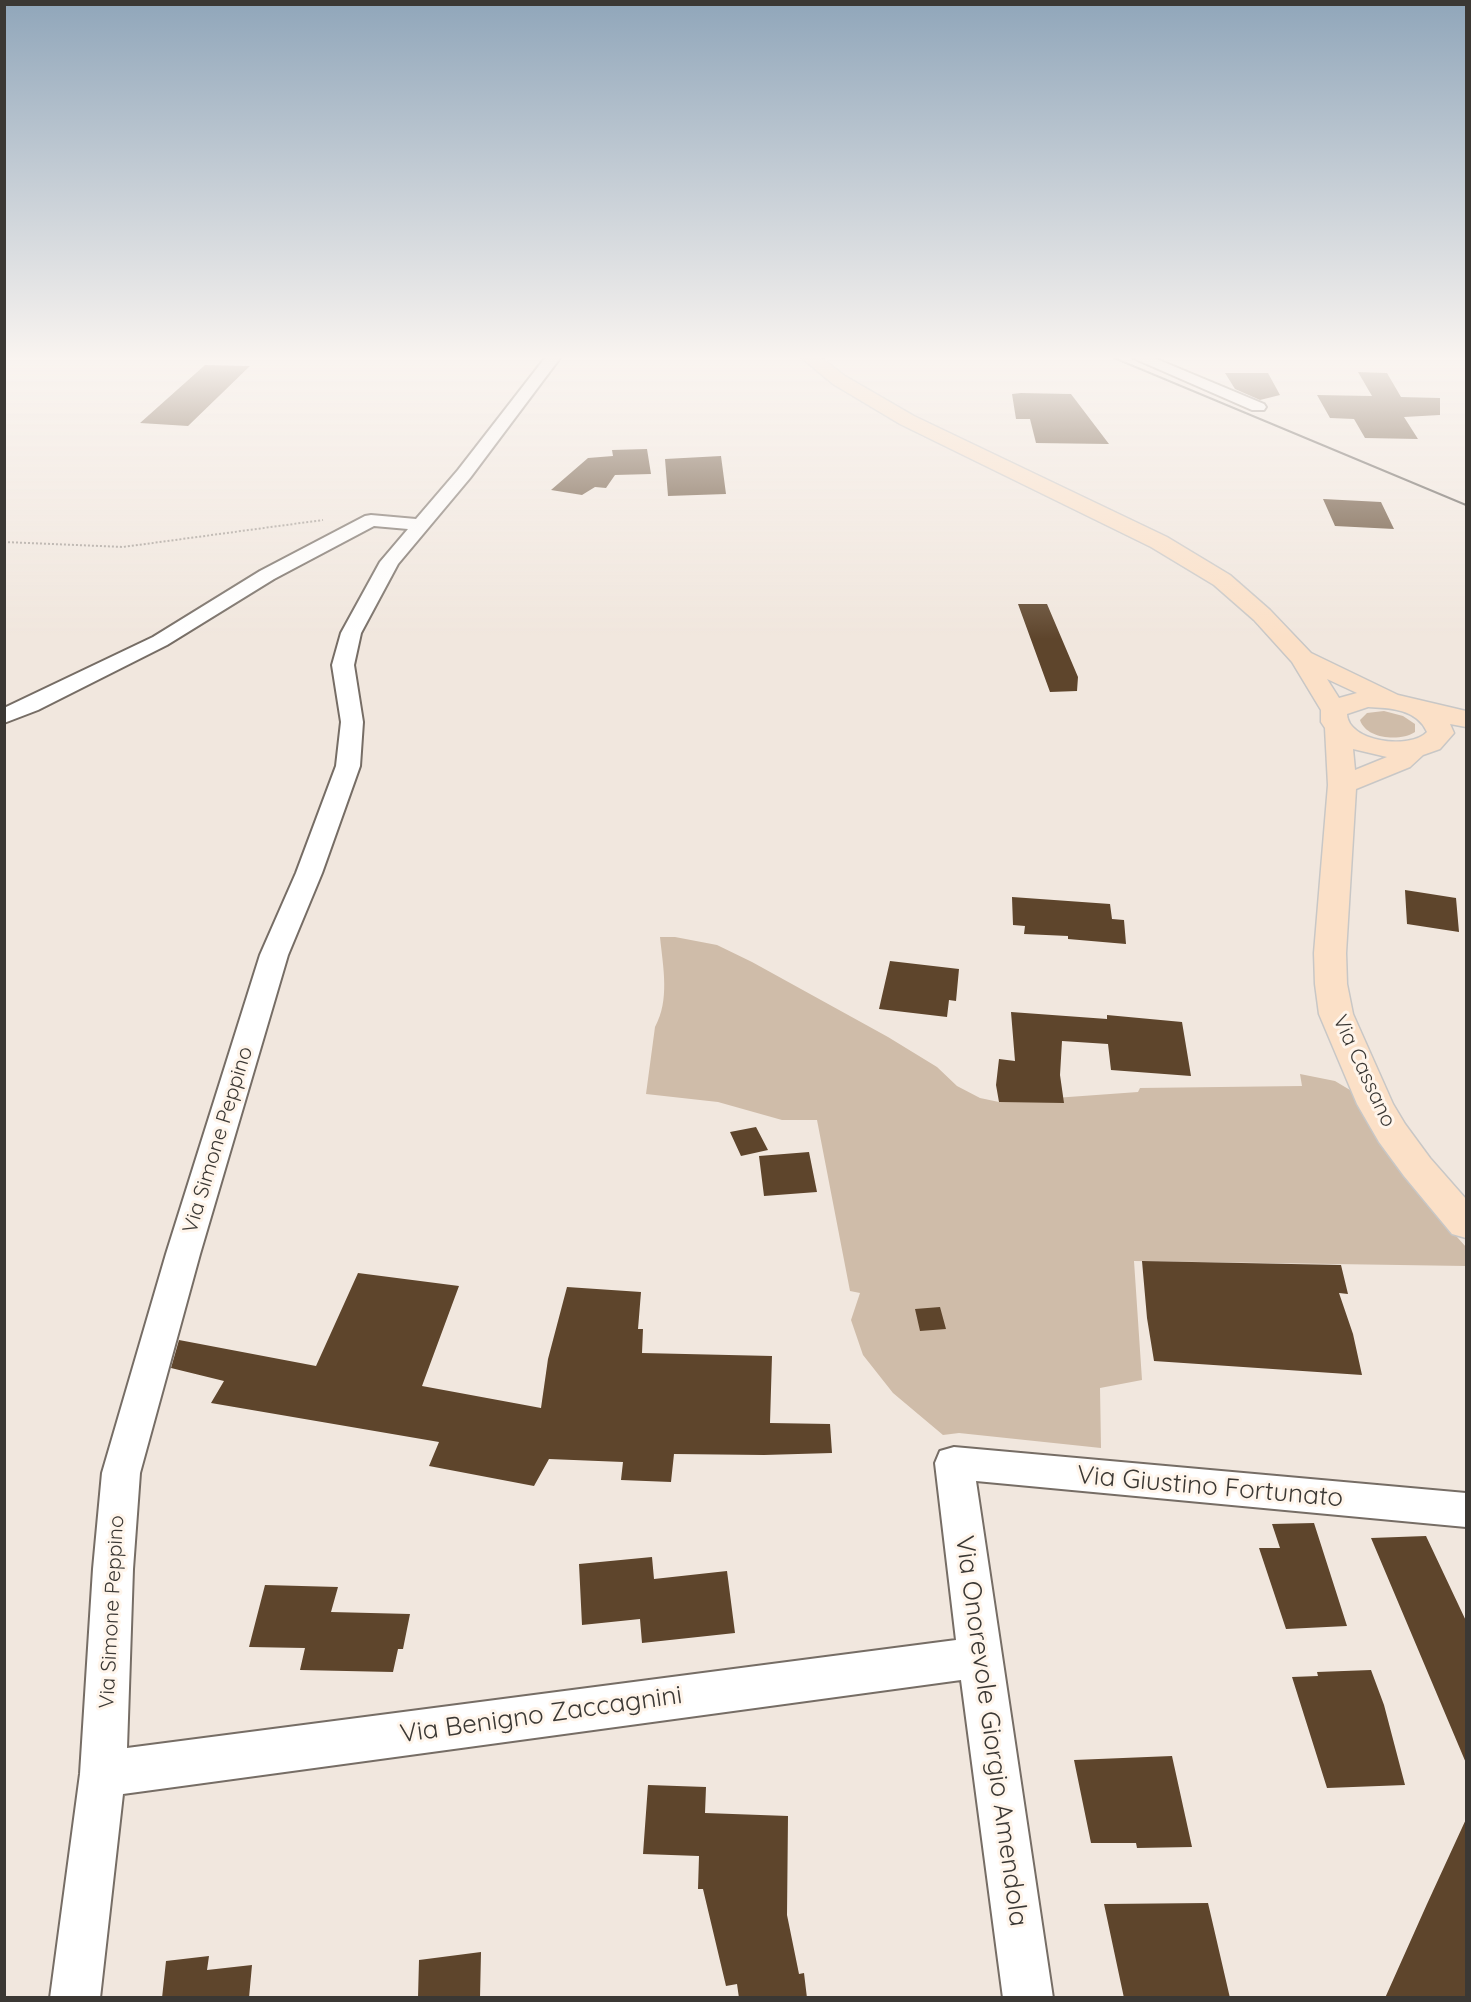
<!DOCTYPE html>
<style>
body{margin:0}
#map{position:relative;width:1471px;height:2002px;overflow:hidden;background:#f1e7de;font-family:Quicksand,sans-serif}
canvas{display:block}
.frame{position:absolute;inset:0;border:6px solid #3b3834;pointer-events:none}
</style>
<div id="map">
<canvas width="1471" height="2002"></canvas>
<div class="frame"></div>
</div>
<script>
const ctx = document.querySelector('canvas').getContext('2d');
ctx.lineJoin = 'round';
function fillPath(path, color) {
  ctx.fillStyle = color;
  ctx.fill(path, 'evenodd');
}
function trace(path, color, width, dash) {
  ctx.strokeStyle = color;
  ctx.lineWidth = width;
  ctx.lineCap = dash ? 'butt' : 'round';
  ctx.setLineDash(dash || []);
  ctx.stroke(path);
}
function label(font, color, halo, rows, align = 'center') {
  ctx.font = font + ' Quicksand,sans-serif';
  ctx.lineWidth = 6;
  ctx.setLineDash([]);
  ctx.textBaseline = 'middle';
  ctx.strokeStyle = halo;
  ctx.fillStyle = color;
  for (const [text, x, y, turn = 0] of rows) {
    ctx.save();
    ctx.translate(x, y);
    ctx.rotate((+turn || 0) * Math.PI / 180);
    ctx.textAlign = isNaN(turn) ? turn : align;
    if (halo) ctx.strokeText(text, 0, 0);
    ctx.fillText(text, 0, 0);
    ctx.restore();
  }
}
fillPath(new Path2D(`
 M1384 711 1403 716 1415 724V732C1400 742 1366 739 1360 720L1367 713Z
 M660 937H675L717 945 752 962 888 1037 937 1067 957 1086 980 1098 999 1102 1138 1092 1140 1088 1302 1086 1300 1074 1335 1081 1355 1093 1375 1132 1416 1191 1466 1247V1266L1134 1261 1142 1380 1100 1388 1101 1448 959 1433 943 1435 893 1393 863 1355 851 1320 860 1293 850 1291 817 1120H782L718 1102 646 1094 655 1027C670 1000 663 967 660 937Z`), '#cfbca9');
fillPath(new Path2D(`
 M205 365 250 366 188 426 140 423Z
 M1358 372 1387 373 1401 397 1440 398V415L1404 417 1418 439 1365 438 1354 419 1330 418 1317 395 1372 396Z
 M1225 373H1268L1280 395 1260 400 1235 389Z
 M1021 393 1071 394 1109 444 1036 443 1030 419H1016L1012 394Z
 M647 449 651 474 615 475 606 488 595 487 582 495 551 490 588 458 613 456 612 450Z
 M721 456 726 494 668 496 665 459Z
 M1323 499 1381 502 1394 529 1335 526Z
 M1018 604H1047L1078 677 1077 691 1050 692Z
 M1405 890 1456 898 1459 932 1407 924Z
 M1012 897 1110 904 1112 919 1124 920 1126 944 1068 939V936L1024 934 1025 926 1013 925Z
 M890 961 959 969 956 1001 949 1000 947 1017 879 1009Z
 M1011 1012 1107 1019V1015L1182 1022 1191 1076 1111 1070 1108 1044 1062 1041 1060 1075 1064 1103 999 1102 996 1085 999 1059 1015 1061Z
 M756 1127 768 1150 741 1156 730 1132Z
 M809 1152 817 1192 764 1196 759 1156Z
 M1142 1261 1341 1265 1348 1294 1339 1293 1353 1334 1362 1375 1154 1361 1147 1318Z
 M358 1273 459 1286 422 1386 541 1408 548 1359 567 1287 641 1292 638 1329H643L642 1353 772 1356 770 1423 830 1424 832 1453 764 1455 674 1454 671 1482 621 1480 623 1462 549 1459 534 1486 429 1466 439 1442 211 1403 224 1381 171 1368 179 1340 316 1366Z
 M940 1307 946 1329 920 1331 915 1309Z
 M1314 1523 1347 1626 1286 1629 1259 1548H1280L1272 1524Z
 M1426 1536 1467 1623 1466 1763 1371 1538Z
 M652 1557 654 1579 727 1571 735 1633 642 1643 640 1619 582 1625 579 1564Z
 M265 1585 338 1587 331 1612 410 1614 403 1649H398L393 1672 300 1670 305 1648 249 1647Z
 M1371 1670 1384 1705 1405 1785 1327 1788 1292 1677 1318 1676 1317 1672Z
 M1172 1756 1192 1847 1137 1848 1136 1843H1091L1074 1760Z
 M648 1785 706 1787 705 1813 788 1816 787 1915 799 1974 804 1973 807 1998H739L737 1984 726 1986 703 1889H698L699 1856 643 1854Z
 M1467 1817V1998H1385L1427 1904Z
 M1208 1903 1230 1998H1124L1104 1904Z
 M481 1952 480 1998H418L419 1960Z
 M209 1956 207 1970 252 1965 249 1998H162L166 1961Z`), '#5e452c');
const minor = new Path2D(`
 M545 358H560L470 478 398 564 361 633 354 665 363 722 360 766 322 873 288 955 200 1254 140 1473 133 1569 127 1748 956 1640 935 1463 940 1451 954 1447 1466 1493V1527L976 1481 1053 1998H1003L961 1680 123 1794 100 1998H50L80 1774 93 1569 102 1473 166 1254 260 955 296 873 336 766 341 722 332 665 341 633 380 562 408 529 374 526 274 579 167 645 38 710 4 723V708L153 637 260 571 365 516 371 515 416 519 458 470Z
 M1133 358H1154L1264 404 1266 407 1264 410H1252Z`);
const major = new Path2D(`
 M802 358H821L845 376 914 416 1167 537 1230 575 1270 610 1311 653 1398 695 1466 711V727L1450 724 1454 733 1440 749 1423 755 1410 767 1356 789 1346 953 1347 984 1353 1014 1393 1104 1405 1124 1430 1158 1466 1199V1238L1452 1234 1404 1176 1379 1142 1357 1104 1319 1014 1315 984 1314 953 1328 785 1325 728 1321 722V710L1292 662 1254 620 1214 585 1151 547 900 424 833 384ZM1327 679 1357 693 1339 698ZM1368 707C1390 708 1417 709 1427 732 1410 750 1348 742 1347 714ZM1353 749 1387 757 1355 770Z`);
trace(minor, '#766d65', 4);
trace(major, '#c8c7c6', 3);
trace(new Path2D(`
 M4 542 123 547 323 520`), '#a39c95', 2, [2, 2]);
fillPath(minor, '#fff');
fillPath(major, '#fbe0c7');
trace(new Path2D(`
 M1114 358 1466 505`), '#54504b', 2);
const sky = ctx.createLinearGradient(0, 0, 0, 639);
sky.addColorStop(0, '#90a6ba');
sky.addColorStop(0.56, '#f9f4f0');
sky.addColorStop(1, '#f9f4f000');
ctx.fillStyle = sky;
ctx.fillRect(0, 0, 1471, 639);
label('21px', '#3b3834', '#fff5eb', [
 ["Via Cassano",1364,1071,65],
 ["Via Simone Peppino",218,1140,-73],
 ["Via Simone Peppino",112,1612,-87]
]);
label('26px', '#3b3834', '#fff5eb', [
 ["Via Giustino Fortunato",1210,1487,5],
 ["Via Benigno Zaccagnini",541,1715,-8],
 ["Via Onorevole Giorgio Amendola",991,1731,82]
]);
</script>
